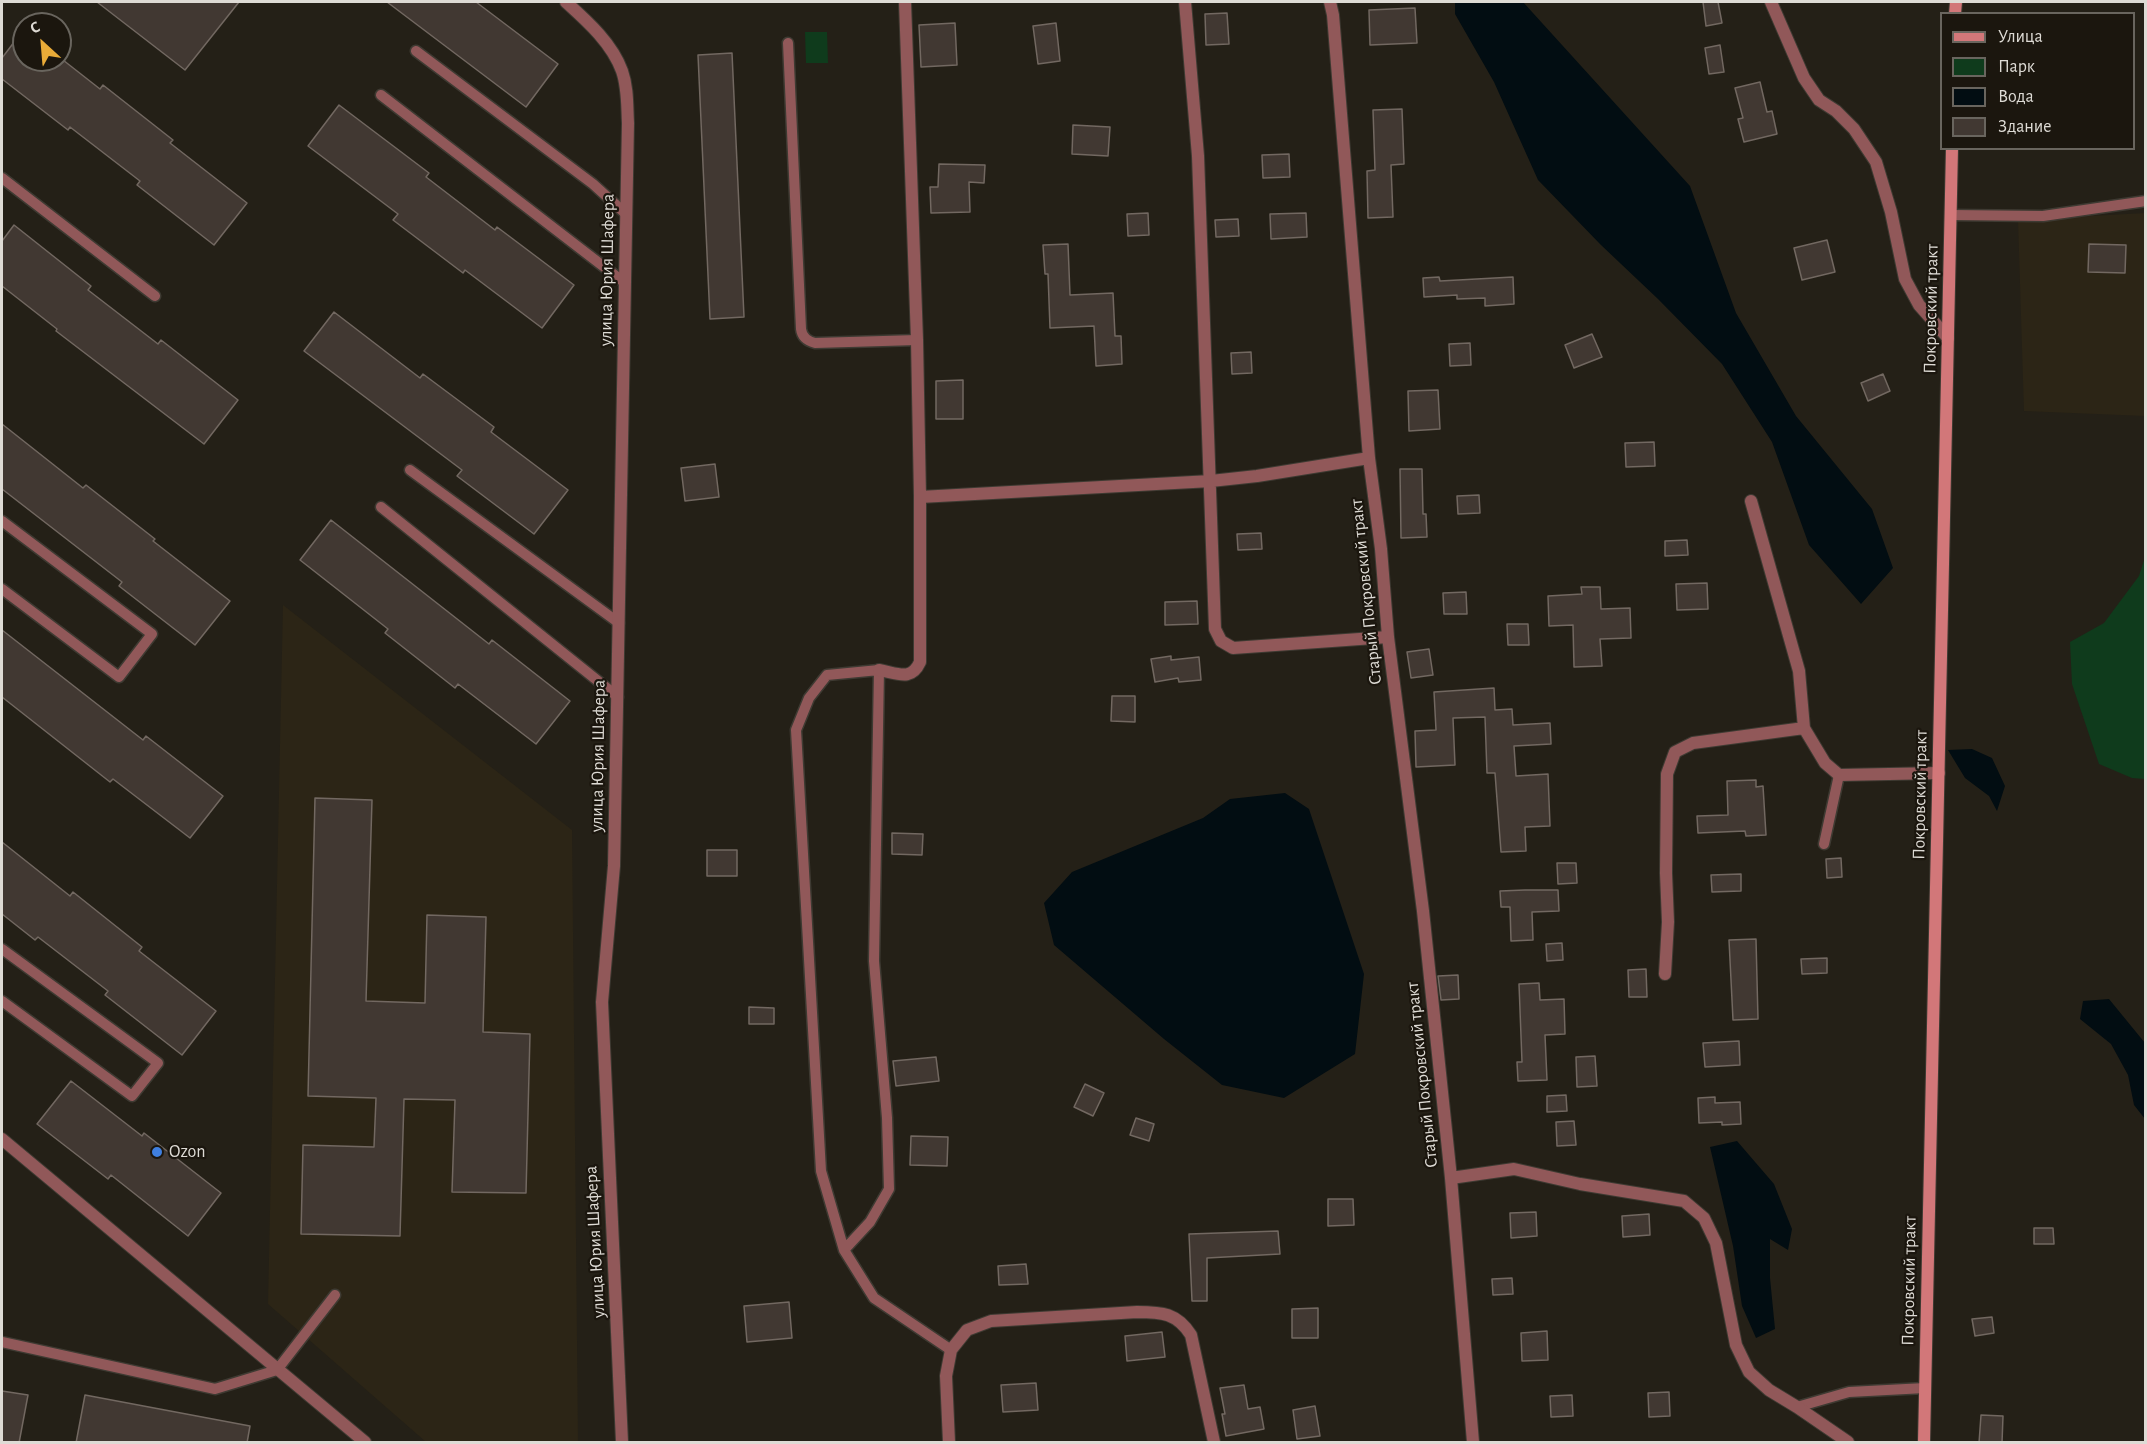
<!DOCTYPE html>
<meta charset="utf-8">
<style>
body{margin:0}
#map{position:relative;width:2147px;height:1444px;overflow:hidden;background:#242017;font-family:"Alegreya Sans",sans-serif}
canvas{display:block}
.frame{position:absolute;inset:0;border:3px solid #dedbd5;pointer-events:none}
.legend{position:absolute;left:1940px;top:12px;width:195px;height:138px;box-sizing:border-box;background:#1b160e;border:2px solid #69655e;margin:0;padding:8px 10px;list-style:none;font-size:18px;color:#dedbd5}
.legend li{display:flex;align-items:center;gap:12px;height:30px}
.legend b{width:30px;border:2px solid #69655e}
.north{position:absolute;left:12px;top:12px;width:60px;height:60px;box-sizing:border-box;background:#1b160e;border:2px solid #69655e;border-radius:50%;rotate:334deg;font-size:16px;font-weight:700;line-height:24px;text-align:center;color:#dedbd5}
.north::after{content:'';display:block;margin:auto;width:21px;height:27px;background:#e9ab38;clip-path:polygon(50% 0,100% 100%,50% 72%,0 100%)}
</style>
<div id="map">
<canvas width="2147" height="1444"></canvas>
<div class="frame"></div>
<ul class="legend">
<li><b style="height:8px;background:#d27779"></b>Улица</li>
<li><b style="height:16px;background:#0f3b1c"></b>Парк</li>
<li><b style="height:16px;background:#020d12"></b>Вода</li>
<li><b style="height:16px;background:#413832"></b>Здание</li>
</ul>
<div class="north">С</div>
</div>
<script>
const ctx = document.querySelector('canvas').getContext('2d');
ctx.lineJoin = 'round';
function fillPath(path, color) {
  ctx.fillStyle = color;
  ctx.fill(path, 'evenodd');
}
function trace(path, color, width, dash) {
  ctx.strokeStyle = color;
  ctx.lineWidth = width;
  ctx.lineCap = dash ? 'butt' : 'round';
  ctx.setLineDash(dash || []);
  ctx.stroke(path);
}
function label(font, color, halo, rows, align = 'center') {
  ctx.font = font + ' "Alegreya Sans",sans-serif';
  ctx.lineWidth = 4.5;
  ctx.setLineDash([]);
  ctx.textBaseline = 'middle';
  ctx.strokeStyle = halo;
  ctx.fillStyle = color;
  for (const [text, x, y, turn = 0] of rows) {
    ctx.save();
    ctx.translate(x, y);
    ctx.rotate((+turn || 0) * Math.PI / 180);
    ctx.textAlign = isNaN(turn) ? turn : align;
    if (halo) ctx.strokeText(text, 0, 0);
    ctx.fillText(text, 0, 0);
    ctx.restore();
  }
}
fillPath(new Path2D(`
 M2145 213V416L2024 411 2018 220Z
 M283 605 572 830 578 1442H426L268 1304Z`), '#2c2516');
fillPath(new Path2D(`
 M805 32H827L828 63H806Z
 M2145 557V779L2132 778 2099 764 2072 684 2070 642 2104 623 2139 576Z`), '#0f3b1c');
fillPath(new Path2D(`
 M1455 2H1523L1690 186 1736 313 1796 416 1872 509 1893 568 1861 604 1809 545 1772 442 1722 364 1658 299 1601 245 1538 180 1494 82 1455 14Z
 M1972 749 1992 758 2005 786 1997 811 1989 796 1965 778 1948 750Z
 M1285 793 1309 809 1364 974 1355 1054 1284 1098 1222 1085 1164 1039 1054 945 1044 903 1072 872 1203 818 1230 799Z
 M2109 999 2145 1043V1119L2134 1105 2128 1075 2111 1044 2080 1019 2083 1001Z
 M1737 1141 1774 1184 1792 1229 1788 1250 1770 1239V1278L1775 1329 1756 1338 1742 1306 1733 1246 1710 1147Z`), '#020d12');
const building = new Path2D(`
 M97 2H239L185 70Z
 M387 2H476L558 64 526 107Z
 M1703 2H1718L1722 23 1706 26Z
 M1415 8 1417 43 1370 45 1369 10Z
 M1227 13 1229 44 1206 45 1205 14Z
 M955 23 957 65 921 67 919 25Z
 M1056 23 1060 61 1038 64 1033 26Z
 M24 29V60H63L100 89 103 85 173 140 170 143 247 203 214 245 137 185 140 181 70 127 68 130 2 79V58Z
 M1720 45 1724 72 1709 74 1705 48Z
 M732 53 744 317 710 319 698 55Z
 M1760 82 1767 112 1772 111 1777 134 1744 142 1738 119 1743 118 1735 88Z
 M339 105 429 173 426 177 495 230 497 227 574 285 542 328 465 270 463 273 393 220 398 214 308 146Z
 M1402 109 1404 164 1391 165 1393 217 1368 218 1367 171 1375 170 1373 110Z
 M1073 125 1110 127 1108 156 1072 154Z
 M1289 154 1290 177 1263 178 1262 155Z
 M939 164 985 165 984 183 969 182 970 212 931 213 930 187H938Z
 M1148 213 1149 235 1128 236 1127 214Z
 M1306 213 1307 237 1271 239 1270 214Z
 M1238 219 1239 236 1216 237 1215 220Z
 M14 225 91 286 88 290 158 344 161 340 238 400 204 444 56 331 57 329 2 286V241Z
 M1827 240 1835 272 1802 280 1794 248Z
 M1068 244 1070 295 1113 293 1115 336H1121L1122 364 1096 366 1094 326 1050 328 1048 274H1045L1043 245Z
 M2089 244 2126 245 2125 273 2088 272Z
 M1439 277 1440 281 1513 277 1514 304 1485 306V298L1457 299V295L1424 297 1423 278Z
 M334 312 420 378 423 374 494 427 491 432 568 490 534 534 457 476 462 470 304 351Z
 M1592 334 1602 357 1574 368 1565 345Z
 M1470 343 1471 365 1450 366 1449 344Z
 M1251 352 1252 373 1232 374 1231 353Z
 M1883 374 1890 391 1868 401 1861 383Z
 M963 380V419H936V381Z
 M1438 390 1440 429 1409 431 1408 391Z
 M2 424 83 488 86 485 155 539 153 541 230 601 195 645 119 586 122 582 2 489Z
 M1654 442 1655 466 1626 467 1625 443Z
 M715 464 719 497 685 501 681 468Z
 M1400 469H1422L1423 514H1426L1427 537 1401 538Z
 M1479 495 1480 513 1458 514 1457 496Z
 M331 520 489 644 492 640 570 701 536 744 458 684 455 688 385 633 388 629 300 560Z
 M1261 533 1262 549 1238 550 1237 534Z
 M1687 540 1688 555 1665 556V541Z
 M1707 583 1708 609 1677 610 1676 584Z
 M1581 587H1600L1601 609 1630 608 1631 638 1600 639 1602 666 1574 667 1573 625 1549 626 1548 596 1582 594Z
 M1466 592 1467 614H1444L1443 593Z
 M1197 601 1198 624 1165 625V602Z
 M1507 624H1528L1529 645H1508Z
 M2 630 143 740 146 736 223 796 190 838 113 779 110 782 2 697Z
 M1429 649 1433 675 1411 678 1407 652Z
 M1171 656V660L1199 657 1201 680 1179 682 1178 678 1155 682 1151 659Z
 M1494 688 1495 710 1512 709 1513 725 1550 723 1551 744 1514 746 1516 776 1548 774 1550 826 1525 827 1526 851 1501 852 1495 773H1487L1485 717 1453 718 1455 765 1416 767 1415 731 1436 730 1434 692Z
 M1112 696H1135V722L1111 721Z
 M1756 780V787L1763 786 1766 835 1746 836 1745 831 1698 833 1697 816 1728 815 1727 781Z
 M315 798 372 800 366 1001 425 1003 427 915 486 917 483 1032 530 1034 526 1193 452 1192 455 1100 404 1099 400 1236 301 1234 303 1145 374 1147 376 1098 308 1096Z
 M892 833 923 834 922 855 892 854Z
 M2 842 70 896 73 892 142 947 139 951 216 1011 182 1055 105 995 108 991 38 937 35 940 2 914Z
 M707 850H737V876H707Z
 M1841 858 1842 877 1827 878 1826 859Z
 M1557 863H1576L1577 883 1558 884Z
 M1741 874V891L1712 892 1711 875Z
 M1525 890H1558L1559 911 1532 912 1533 940 1511 941 1510 907H1501L1500 891Z
 M1756 939 1758 1019 1733 1020 1729 940Z
 M1562 943 1563 960 1547 961 1546 944Z
 M1827 958V973L1802 974 1801 959Z
 M1646 969 1647 997H1629L1628 970Z
 M1458 975 1459 999 1441 1000 1438 976Z
 M1539 983 1540 1000 1564 999 1565 1034 1545 1035 1547 1080 1518 1081 1517 1062H1522L1519 984Z
 M749 1007 774 1008V1024H749Z
 M1739 1041 1740 1065 1705 1067 1703 1043Z
 M1595 1056 1597 1086 1577 1087 1576 1057Z
 M936 1057 939 1081 896 1086 893 1061Z
 M71 1081 142 1136 144 1133 221 1193 188 1236 111 1175 108 1179 37 1124Z
 M1085 1084 1104 1093 1093 1116 1074 1107Z
 M1566 1095 1567 1111 1547 1112V1096Z
 M1715 1097V1103L1740 1102 1741 1124 1722 1125V1122L1699 1123 1698 1098Z
 M1136 1118 1154 1124 1149 1141 1130 1135Z
 M1574 1121 1576 1145 1557 1146 1556 1122Z
 M911 1136 948 1137 947 1166 910 1165Z
 M1328 1199H1353L1354 1225 1328 1226Z
 M1536 1212 1537 1236 1511 1238 1510 1213Z
 M1649 1214 1650 1235 1623 1237 1622 1216Z
 M2034 1228H2053L2054 1244H2034Z
 M1278 1231 1280 1254 1207 1258V1301H1192L1189 1234Z
 M1026 1264 1028 1284 999 1285 998 1266Z
 M1512 1278 1513 1294 1493 1295 1492 1279Z
 M789 1302 792 1338 747 1342 744 1306Z
 M1318 1308V1338H1292V1309Z
 M1992 1317 1994 1333 1975 1336 1972 1319Z
 M1547 1331 1548 1360 1522 1361 1521 1333Z
 M1162 1332 1165 1357 1127 1361 1125 1336Z
 M1036 1383 1038 1410 1003 1412 1001 1385Z
 M1244 1385 1248 1409 1260 1407 1264 1429 1226 1436 1222 1414H1225L1220 1388Z
 M2 1391 28 1395 19 1443H2Z
 M1669 1392 1670 1416 1649 1417 1648 1393Z
 M85 1395 250 1426 247 1443H76Z
 M1572 1395 1573 1416 1551 1417 1550 1396Z
 M1315 1406 1320 1436 1297 1439 1293 1410Z
 M1981 1415 2003 1416 2002 1443H1979Z`);
fillPath(building, '#413832');
trace(building, '#726861', 1.5);
const lane = new Path2D(`
 M788 43 801 329C802 337 807 341 815 343L917 340
 M416 51 593 184 626 214
 M381 95 625 283
 M2 178 155 296
 M1951 215 2043 216 2146 201
 M410 470 619 623
 M381 507 618 697
 M2 521 152 634 119 677 2 589
 M1824 844 1839 775
 M2 949 158 1063 132 1096 2 1001
 M844 1250 870 1222 889 1189 887 1118 874 961 879 670 827 675 809 698 796 730 821 1171 844 1250 874 1298 951 1350
 M2 1342 215 1389 277 1370 335 1295
 M1797 1407 1849 1392 1925 1388`);
const street = new Path2D(`
 M566 2C587 21 612 43 622 71 628 88 627 106 628 123L614 866 602 1002 622 1442
 M905 2 917 340 920 497 1211 481 1257 476 1369 458
 M1185 2 1198 156 1215 629 1221 641 1233 648 1388 637
 M1330 2 1333 15 1369 458 1381 549 1388 637 1423 911 1451 1178 1473 1442
 M1771 2 1804 78 1819 100 1836 111 1854 129 1876 162 1891 212 1905 279 1919 305 1948 338
 M1751 501 1799 671 1804 728 1825 763 1839 775 1939 773
 M879 670C897 673 911 682 920 662V497
 M1665 974 1668 922 1666 873 1667 774 1675 752 1693 743 1804 728
 M2 1139 365 1442
 M1451 1178 1514 1169 1580 1184 1684 1201 1704 1218 1716 1243 1736 1345 1749 1372 1769 1390 1797 1407 1848 1442
 M949 1442 946 1376 951 1350 967 1330 991 1321 1137 1312C1162 1312 1177 1313 1191 1335L1214 1442`);
const secondary = new Path2D(`
 M1955 14 1956 2
 M1924 1442 1952 148`);
trace(lane, '#3e3a32', 13);
trace(street, '#3e3a32', 14);
trace(secondary, '#3e3a32', 14);
trace(lane, '#915859', 10);
trace(street, '#915859', 12);
trace(secondary, '#d27779', 12);
for (const [x, y, r, color] of [
 [157,1152,6,"#3f7fe0"]
]) {
  const dot = new Path2D();
  dot.arc(x, y, r, 0, 2 * Math.PI);
  ctx.fillStyle = color;
  ctx.fill(dot);
  trace(dot, '#1b160e', 2);
}
label('18px', '#dedbd5', '#1b160e', [
 ["улица Юрия Шафера",607,270,-89],
 ["Покровский тракт",1931,309,-89],
 ["Старый Покровский тракт",1366,592,-96],
 ["улица Юрия Шафера",598,756,-89],
 ["Покровский тракт",1920,795,-89],
 ["Старый Покровский тракт",1422,1075,-96],
 ["улица Юрия Шафера",595,1242,-93],
 ["Покровский тракт",1909,1281,-89]
]);
label('18px', '#dedbd5', '#1b160e', [
 ["Ozon",169,1152]
], 'left');
</script>
